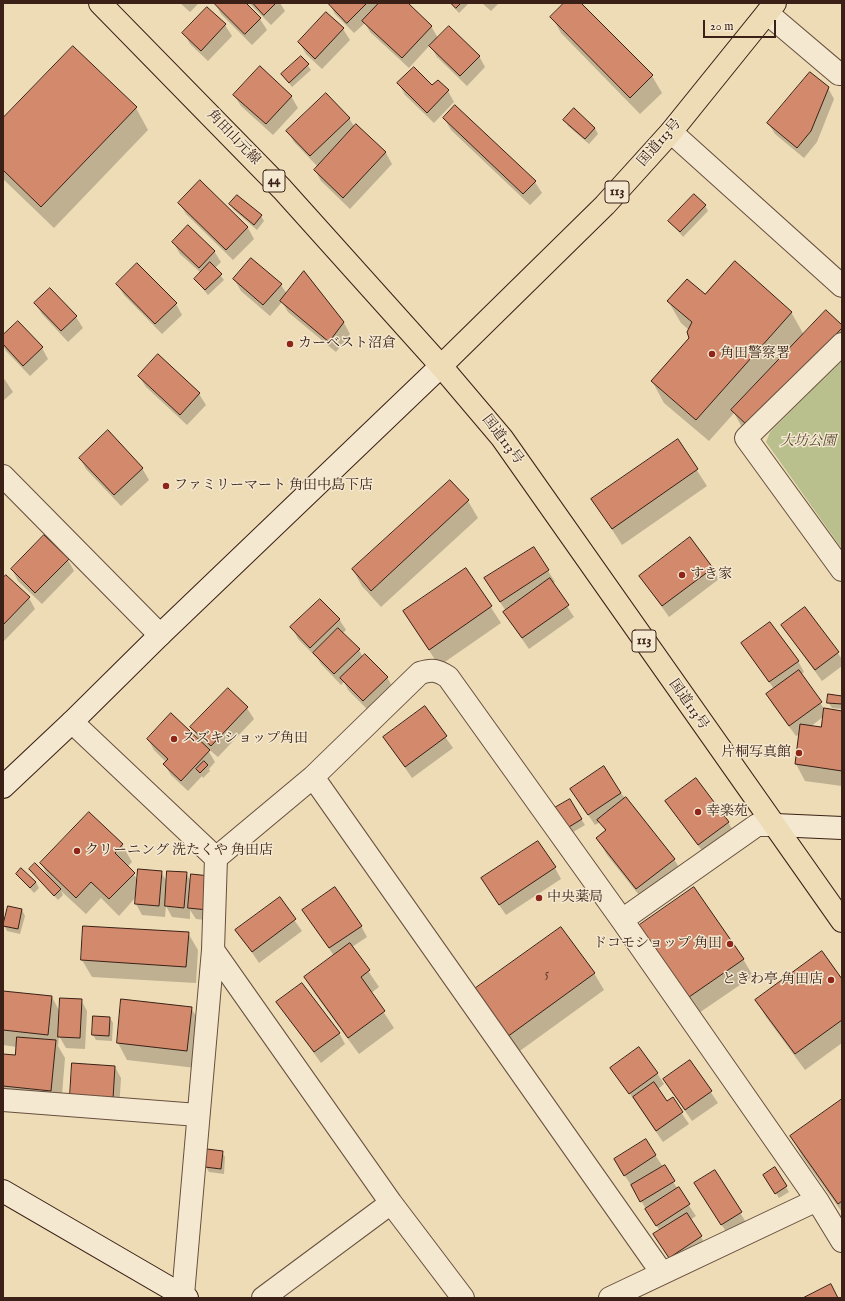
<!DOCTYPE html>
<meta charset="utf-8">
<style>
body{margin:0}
#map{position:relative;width:845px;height:1301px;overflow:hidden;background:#eedcb6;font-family:"IM FELL English",serif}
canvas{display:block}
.frame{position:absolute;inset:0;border:4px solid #3a2016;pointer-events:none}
.scale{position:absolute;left:703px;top:20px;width:73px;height:18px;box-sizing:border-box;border:2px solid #3a2016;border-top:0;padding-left:5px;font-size:12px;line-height:14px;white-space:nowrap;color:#3a2016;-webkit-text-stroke:3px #f4e8d0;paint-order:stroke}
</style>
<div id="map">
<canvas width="845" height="1301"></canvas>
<div class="frame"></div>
<div class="scale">20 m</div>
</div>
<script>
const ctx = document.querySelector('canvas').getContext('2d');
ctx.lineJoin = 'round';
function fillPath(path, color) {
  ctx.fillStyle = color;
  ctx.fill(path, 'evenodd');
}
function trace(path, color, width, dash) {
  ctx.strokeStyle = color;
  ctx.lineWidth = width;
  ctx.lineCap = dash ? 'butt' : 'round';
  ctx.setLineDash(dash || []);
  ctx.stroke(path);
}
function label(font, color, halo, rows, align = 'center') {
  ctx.font = font + ' "IM FELL English","Noto Serif JP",serif';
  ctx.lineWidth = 3;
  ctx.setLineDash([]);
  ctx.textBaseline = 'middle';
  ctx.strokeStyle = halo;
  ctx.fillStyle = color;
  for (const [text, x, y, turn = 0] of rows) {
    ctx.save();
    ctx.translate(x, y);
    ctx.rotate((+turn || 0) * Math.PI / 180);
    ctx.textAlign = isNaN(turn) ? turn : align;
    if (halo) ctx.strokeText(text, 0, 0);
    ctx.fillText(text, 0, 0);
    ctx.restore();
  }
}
fillPath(new Path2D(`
 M842 359V549L766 442 770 432Z`), '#b9c08e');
fillPath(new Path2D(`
 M180 3H199L190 12Z
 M215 3H245L260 19 267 30 252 45 221 14Z
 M249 3H280L285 11 271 25Z
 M329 3H406L431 26 438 38 479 56 485 67 467 86 437 57 430 45 409 68 370 32 365 23 354 33 335 14Z
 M450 3H469L459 13Z
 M482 3H499L491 11Z
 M566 3H580L652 76 662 93 640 114 561 33 552 17Z
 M326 13 343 29 350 40 322 69 306 54 299 42Z
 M225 25 232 36 208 61 190 44 184 33Z
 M301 57 311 70 292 87 282 74Z
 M399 84 432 86 448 91 454 102 434 123 405 95Z
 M828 88 834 99 817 142 804 158 775 134 768 123Z
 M234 95 291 96 298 108 273 135 241 106Z
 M136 108 148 130 54 228 3 179V119Z
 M349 118 355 128 357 126 386 153 392 164 350 209 321 181 315 170 318 167 294 142 288 131Z
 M444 118 535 182 542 193 530 205 451 130Z
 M565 120 595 128 598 134 589 144 568 126Z
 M200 182 248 228 254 239 233 260 186 214 179 203Z
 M230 204 261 216 264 221 257 230 234 210Z
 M705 205 708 211 683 237 670 221Z
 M173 242 214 251 221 262 215 268 224 280 208 295 195 279 201 273 180 254Z
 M304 273 344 323 350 334 336 352 288 312 282 302 270 316 241 291 234 279 281 285 287 294Z
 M117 284 176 304 182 315 162 334 124 295Z
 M705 296 791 312 804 335 842 326V354L758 442 742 427 734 413 709 441 664 403 652 381 690 338 689 330 681 323 668 301Z
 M35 303 76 317 83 328 68 342 42 314Z
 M3 336 42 348 48 359 30 376 6 351 3 345Z
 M139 376 199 394 206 405 187 425 146 387Z
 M3 377 13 392 3 401Z
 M678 441 707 486 622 545 593 500Z
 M80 458 142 468 149 480 121 506 86 469Z
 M450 481 468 501 478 518 381 607 362 586 353 570Z
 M534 548 555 582 552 584 574 617 529 649 511 623 504 612 506 611 492 590Z
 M68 560 74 571 42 604 18 581 12 569Z
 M712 568 719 579 669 617 640 576Z
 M466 569 501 623 439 666 404 611Z
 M3 580 29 598 35 609 4 641Z
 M805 608 842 659V666L822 681 782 626Z
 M339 619 346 630 342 634 359 650 363 657 387 677 393 688 370 712 348 690 344 682 341 685 321 664 317 658 298 639 292 627Z
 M742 643 798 661 804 672 801 675 825 710 842 712V786L805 781 796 764 800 734 796 736 773 705 767 694 774 689ZM823 717 822 728 810 727Z
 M842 697V709L832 708 828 702Z
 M247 708 254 719 218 757 206 747 215 762 209 769 210 771 203 778 202 776 188 791 171 775 164 764 166 762 154 750 148 739 200 742 192 727Z
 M425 708 453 748 412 778 384 737Z
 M621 793 674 859 684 876 647 905 607 855 597 838 606 832 600 822 595 825 578 800Z
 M569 800 585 825 568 835Z
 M666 801 728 822 735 834 705 855Z
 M89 813 122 845 132 862 127 867 138 880 161 872 168 883 186 873 214 921 196 919 190 910V919L172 917 166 906 165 917 142 915 136 904V897L119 916 101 898 86 914 61 891 63 895 58 900 30 869 48 876 41 863Z
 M555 868 561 879 506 915 489 890Z
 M17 874 36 882 39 888 34 893Z
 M279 899 302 931 259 963 237 930Z
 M8 907 22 910 25 916 20 934 7 931 4 925Z
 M304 910 361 926 367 937 352 947 379 987 371 993 394 1028 359 1054 315 994 305 977 334 956Z
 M188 933 198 950 196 983 92 977 82 960Z
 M649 943 743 959 753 976 699 1013Z
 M594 973 604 990 517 1053 484 1007Z
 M842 980V1043L805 1070 766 1017 756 1000Z
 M3 992 52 997 60 1012 81 1000 87 1011 85 1049 66 1048 59 1036 58 1046 65 1058 61 1107 3 1102V1055L16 1056 17 1047 3 1045Z
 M122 1000 191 1008 201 1024 196 1068 127 1060 118 1043Z
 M277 1002 339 1033 345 1044 321 1063Z
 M110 1018 113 1023 112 1041 96 1040 93 1035Z
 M690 1061 718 1103 692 1121 664 1080Z
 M115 1067 121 1078 119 1110 77 1107Z
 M612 1068 657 1073 664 1084 658 1089 667 1102 672 1099 689 1124 663 1142Z
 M842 1100V1212L803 1158 791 1136Z
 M222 1152 225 1157 224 1174 209 1172 206 1167Z
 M655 1155 696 1216 690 1220 708 1248 676 1268 661 1245 660 1231 622 1171Z
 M775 1169 789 1192 779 1198 765 1175Z
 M715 1172 747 1224 729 1236 702 1195Z`), '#0003');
const building = new Path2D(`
 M214 3H246L261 18 245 34Z
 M253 3H276L264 15Z
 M328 3H367L347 23Z
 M379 3H408L432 26 402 58 362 21Z
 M451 3H461L456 8Z
 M564 3H581L653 75 630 98 550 17Z
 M207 7 226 24 201 51 182 33Z
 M326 12 344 28 315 59 298 42Z
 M449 26 480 56 460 76 429 46Z
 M73 46 137 107 41 207 3 170V118Z
 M301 56 309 64 289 83 281 74Z
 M260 66 292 96 266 124 233 95Z
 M414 67 432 85 438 80 449 90 427 113 397 83Z
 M810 72 829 87 811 131 797 148 767 123Z
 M326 93 350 118 310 156 286 131Z
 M455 105 536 181 523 194 443 118Z
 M574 108 595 128 585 139 563 120Z
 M356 124 386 152 343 198 314 170Z
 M200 180 248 227 226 250 178 203Z
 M694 194 706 205 680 232 668 221Z
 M237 195 262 215 254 225 229 204Z
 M188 225 215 251 199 268 172 242Z
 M251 258 282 284 263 305 233 279Z
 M735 261 792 312 696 420 651 381 689 338 687 332 692 322 667 301 687 279 705 294Z
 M210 262 222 274 205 290 194 279Z
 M137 263 177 303 155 324 116 284Z
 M304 271 344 322 329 342 280 301Z
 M50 288 77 316 61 331 34 303Z
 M826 310 842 325V328L748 426 731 410Z
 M18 321 43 347 23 366 3 344V335Z
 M158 354 200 393 180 415 138 376Z
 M108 430 143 468 114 495 79 458Z
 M678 439 698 469 612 529 591 499Z
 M450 480 469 500 371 591 352 569Z
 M44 535 69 559 35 593 11 569Z
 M690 537 713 568 662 606 639 576Z
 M534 547 549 570 500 602 484 578Z
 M466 568 492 606 429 650 403 611Z
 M6 575 30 597 3 625V578Z
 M550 578 569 605 522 638 503 612Z
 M320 599 340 619 310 648 290 627Z
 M805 607 839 652 815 670 781 625Z
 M770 622 799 661 769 682 741 643Z
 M338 628 360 649 334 674 313 653Z
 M365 654 388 677 363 701 340 678Z
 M799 670 822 702 789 726 766 694Z
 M228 688 248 707 211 746 190 727Z
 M828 694 842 696V704L827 703Z
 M425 706 447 736 405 767 383 737Z
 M824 708 842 711V771L795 764 800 724 821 727Z
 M171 713 210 750 181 781 163 764 168 759 147 739Z
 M204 761 208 765 200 773 196 769Z
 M604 766 621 793 588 815 570 789Z
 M696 778 729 822 698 845 665 801Z
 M626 797 675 859 636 889 596 838 606 830 597 820Z
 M570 799 582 819 564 830 551 810Z
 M89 812 123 844 115 853 135 873 109 899 91 882 76 898 40 863Z
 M538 841 556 867 499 905 481 878Z
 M35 863 61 889 54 896 29 869Z
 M21 868 36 882 30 888 16 874Z
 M138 869 162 871 159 906 135 904Z
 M167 871 187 872 184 908 165 906Z
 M191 874 210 876 208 910 188 908Z
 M335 887 362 926 329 948 302 910Z
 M694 887 744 959 689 997 638 926Z
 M280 897 296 919 252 952 235 930Z
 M8 906 22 909 18 929 3 926Z
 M83 926 189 932 186 967 81 960Z
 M561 927 595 973 507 1037 473 990Z
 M350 943 370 970 361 977 385 1011 348 1038 304 977Z
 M822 951 842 979V1020L795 1054 755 1000Z
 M302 983 340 1033 314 1052 276 1002Z
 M3 991 52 996 48 1035 3 1030Z
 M60 998 82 999 80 1038 58 1037Z
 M121 999 192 1007 187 1051 117 1043Z
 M93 1016 110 1017 109 1036 92 1035Z
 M17 1037 56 1040 51 1091 3 1086V1054L15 1055Z
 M639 1047 658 1073 629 1094 610 1068Z
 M690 1060 712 1091 685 1110 663 1079Z
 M72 1063 115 1066 113 1099 70 1096Z
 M654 1082 667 1101 673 1097 683 1112 656 1131 633 1097Z
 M842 1099V1201L838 1204 790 1136Z
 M646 1139 656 1155 624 1176 614 1159Z
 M207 1149 223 1151 221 1169 205 1167Z
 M665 1165 675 1181 640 1202 631 1185Z
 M775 1167 787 1186 775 1194 763 1175Z
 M715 1170 742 1212 721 1225 694 1183Z
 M679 1187 690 1204 656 1226 645 1209Z
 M687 1213 702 1236 669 1258 653 1234Z
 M831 1284 838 1298H803Z`);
fillPath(building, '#d2896c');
trace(building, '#3a2016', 1);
const street = new Path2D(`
 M767 13 839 74H842
 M671 132 842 286
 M842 344 746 438 842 570
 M3 476 160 635
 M72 722 216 858
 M313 777 662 1273
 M622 920 757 825H775
 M213 950 391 1203 463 1298
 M3 1100 198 1115
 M183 1295 213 950 216 858 313 777 420 673C432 669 437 670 448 677L622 920 817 1200 842 1241
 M263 1298 391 1203
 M610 1298 817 1200`);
const secondary = new Path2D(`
 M3 787 72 722 160 635 441 366
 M775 825 842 828
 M3 1191 187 1298`);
const primary = new Path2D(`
 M100 3 282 189 441 366`);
const highway = new Path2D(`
 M775 3 671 132 605 205 441 366 502 438 842 921`);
trace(street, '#674f3e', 24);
trace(secondary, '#3a2016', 24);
trace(primary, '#3a2016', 24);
trace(highway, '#3a2016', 24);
trace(street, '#f4e8d0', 22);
trace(secondary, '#f4e8d0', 22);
trace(primary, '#eedcb6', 22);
trace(highway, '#eedcb6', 22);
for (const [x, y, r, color] of [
 [290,344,4,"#8f2418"],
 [712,354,4,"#8f2418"],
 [166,486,4,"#8f2418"],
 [682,575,4,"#8f2418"],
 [174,739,4,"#8f2418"],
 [799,753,4,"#8f2418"],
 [698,812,4,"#8f2418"],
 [77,851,4,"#8f2418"],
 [539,898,4,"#8f2418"],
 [730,944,4,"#8f2418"],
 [831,980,4,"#8f2418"]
]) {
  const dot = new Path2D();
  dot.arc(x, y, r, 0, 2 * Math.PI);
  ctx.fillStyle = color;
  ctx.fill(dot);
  trace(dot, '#f4e8d0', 1.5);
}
label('12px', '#603a2c', null, [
 ["5",547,975]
]);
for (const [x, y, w] of [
 [274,181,22],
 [617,192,24],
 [644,641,24]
]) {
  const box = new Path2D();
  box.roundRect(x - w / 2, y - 11, w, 22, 3);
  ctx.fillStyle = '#f4e8d0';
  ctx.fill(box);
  trace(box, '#3a2016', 1);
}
label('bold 13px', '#3a2016', null, [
 ["44",274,181],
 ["113",617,192],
 ["113",644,641]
]);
label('14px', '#3a2016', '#f4e8d0', [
 ["角田山元線",233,138,46],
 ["国道113号",660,143,-49],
 ["国道113号",502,440,53],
 ["国道113号",688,705,55]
]);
label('14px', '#3a2016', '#f4e8d0', [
 ["カーベスト沼倉",298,344],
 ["角田警察署",720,354],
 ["ファミリーマート 角田中島下店",174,486],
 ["すき家",690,575],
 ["スズキショップ角田",182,739],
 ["片桐写真館",791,753,"right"],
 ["幸楽苑",706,812],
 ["クリーニング 洗たくや 角田店",85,851],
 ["中央薬局",547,898],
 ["ドコモショップ 角田",722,944,"right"],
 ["ときわ亭 角田店",823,980,"right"]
], 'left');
label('italic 14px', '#5a4834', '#f4e8d0', [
 ["大坊公園",808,442]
]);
</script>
